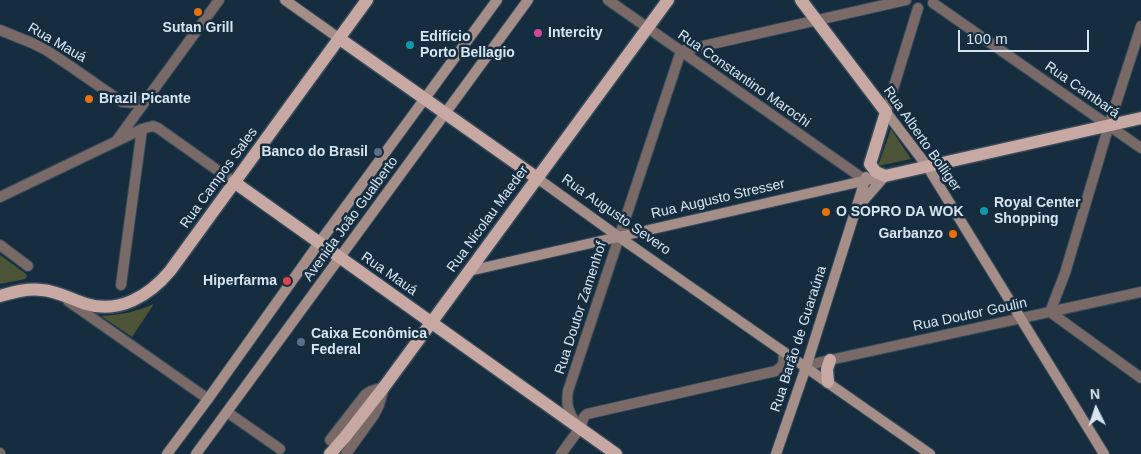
<!DOCTYPE html>
<meta charset="utf-8">
<style>
body{margin:0}
#map{position:relative;width:1141px;height:454px;overflow:hidden;background:#152d3f;font-family:Helvetica,sans-serif}
canvas{display:block}
.north{position:absolute;left:1071px;top:384px;width:50px;height:50px;-webkit-text-stroke:4px #152d3f;paint-order:stroke;rotate:356deg;font-size:14px;font-weight:700;line-height:20px;text-align:center;color:#d6e4f0}
.north::after{content:'';display:block;margin:auto;width:18px;height:22px;background:#d6e4f0;clip-path:polygon(50% 0,100% 100%,50% 72%,0 100%)}
.scale{position:absolute;left:958px;top:30px;width:131px;height:22px;box-sizing:border-box;border:2px solid #d6e4f0;border-top:0;padding-left:6px;font-size:15px;line-height:18px;white-space:nowrap;color:#d6e4f0;-webkit-text-stroke:4px #152d3f;paint-order:stroke}
</style>
<div id="map">
<canvas width="1141" height="454"></canvas>
<div class="north">N</div>
<div class="scale">100 m</div>
</div>
<script>
const ctx = document.querySelector('canvas').getContext('2d');
ctx.lineJoin = 'round';
function fillPath(path, color) {
  ctx.fillStyle = color;
  ctx.fill(path, 'evenodd');
}
function trace(path, color, width, dash) {
  ctx.strokeStyle = color;
  ctx.lineWidth = width;
  ctx.lineCap = dash ? 'butt' : 'round';
  ctx.setLineDash(dash || []);
  ctx.stroke(path);
}
function label(font, color, halo, rows, align = 'center') {
  ctx.font = font + ' Helvetica,sans-serif';
  ctx.lineWidth = 5;
  ctx.setLineDash([]);
  ctx.textBaseline = 'middle';
  ctx.strokeStyle = halo;
  ctx.fillStyle = color;
  for (const [text, x, y, turn = 0] of rows) {
    ctx.save();
    ctx.translate(x, y);
    ctx.rotate((+turn || 0) * Math.PI / 180);
    ctx.textAlign = isNaN(turn) ? turn : align;
    if (halo) ctx.strokeText(text, 0, 0);
    ctx.fillText(text, 0, 0);
    ctx.restore();
  }
}
fillPath(new Path2D(`
 M891 129 911 159 878 166Z
 M0 255 25 273 27 276 25 279 0 284Z
 M154 304 132 337 101 316C121 315 135 312 154 304Z`), '#4b5437');
const street = new Path2D(`
 M608 0 865 180
 M933 3 1141 148
 M1141 26 1109 125 1065 273 1050 312 1141 378
 M0 30 32 43 46 50 70 66 122 102 135 103 147 98
 M681 51 906 0
 M886 112 918 8
 M117 140 219 0
 M0 197 142 129 153 126 158 128 234 182
 M0 245 28 266
 M121 285 142 129
 M68 301 208 399
 M806 367 817 363 830 360 1141 292
 M227 412 280 449
 M576 423C568 412 566 404 568 391L681 51
 M330 440 365 395 371 391 384 387
 M0 453V454
 M346 454 374 415 379 405 383 391
 M561 454 580 428 584 417 587 414 776 371 783 365 784 352`);
const secondary = new Path2D(`
 M285 0 340 39
 M886 112 927 166 1104 454
 M537 178 619 237 930 454
 M860 206 864 200 885 176
 M469 271 885 176
 M167 454 208 399 319 243 497 0
 M196 454 528 0
 M776 454 806 367 866 177`);
const primary = new Path2D(`
 M801 0 886 112 870 164 876 172 885 176 1141 118
 M340 39 537 178
 M234 182 616 454
 M0 296C14 292 28 288 42 290 57 291 71 299 86 304 119 314 149 296 170 271L367 0
 M828 382 827 369 830 360
 M330 454 345 437 384 387 668 0`);
trace(street, '#344a5b', 12);
trace(secondary, '#344a5b', 12);
trace(primary, '#344a5b', 15);
trace(street, '#796967', 10);
trace(secondary, '#a58d88', 10);
trace(primary, '#c8a8a2', 12);
for (const [x, y, r, color] of [
 [198,12,5,"#e8710a"],
 [538,33,5,"#d1479c"],
 [410,45,5,"#0f9aa8"],
 [89,99,5,"#e8710a"],
 [378,152,5,"#5c6f8a"],
 [984,211,5,"#0f9aa8"],
 [826,212,5,"#e8710a"],
 [953,234,5,"#e8710a"],
 [287,281,5,"#e0444e"],
 [301,342,5,"#5c6f8a"]
]) {
  const dot = new Path2D();
  dot.arc(x, y, r, 0, 2 * Math.PI);
  ctx.fillStyle = color;
  ctx.fill(dot);
  trace(dot, '#152d3f', 2);
}
label('bold 14px', '#d6e4f0', '#152d3f', [
 ["Sutan Grill",198,28,"center"],
 ["Intercity",548,33],
 ["Edifício",420,37],
 ["Porto Bellagio",420,53],
 ["Brazil Picante",99,99],
 ["Banco do Brasil",368,152,"right"],
 ["Royal Center",994,203],
 ["Shopping",994,219],
 ["O SOPRO DA WOK",836,212],
 ["Garbanzo",943,234,"right"],
 ["Hiperfarma",277,281,"right"],
 ["Caixa Econômica",311,334],
 ["Federal",311,350]
], 'left');
label('14px', '#d6e4f0', '#152d3f', [
 ["Rua Mauá",57,43,30],
 ["Rua Constantino Marochi",744,79,35],
 ["Rua Cambará",1082,90,35],
 ["Rua Alberto Bolliger",922,139,55],
 ["Rua Campos Sales",219,178,-54],
 ["Rua Augusto Stresser",718,199,-13],
 ["Rua Augusto Severo",616,215,35],
 ["Avenida João Gualberto",351,219,-54],
 ["Rua Nicolau Maeder",488,219,-54],
 ["Rua Mauá",389,274,35],
 ["Rua Doutor Zamenhof",581,308,-72],
 ["Rua Doutor Goulin",970,315,-12],
 ["Rua Barão de Guaraúna",799,339,-72]
]);
</script>
